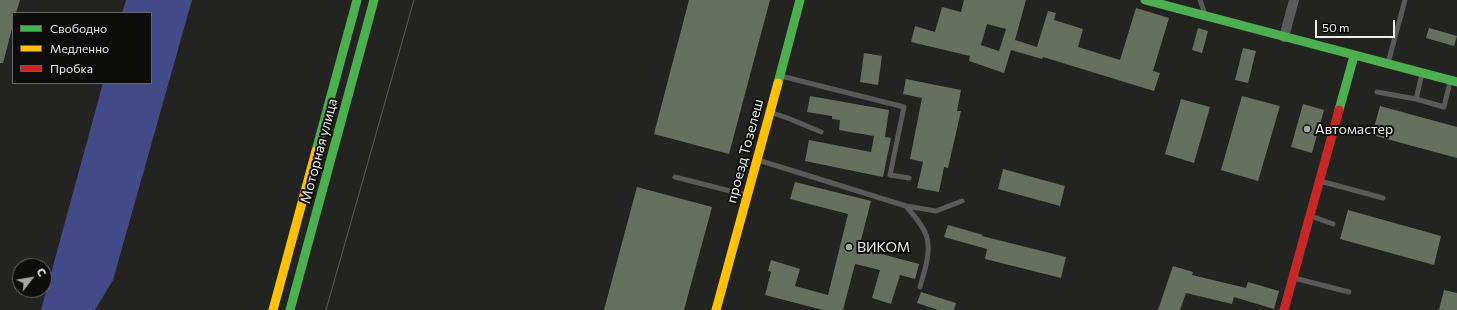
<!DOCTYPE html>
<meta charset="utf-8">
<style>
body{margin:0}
#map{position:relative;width:1457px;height:310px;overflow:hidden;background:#232422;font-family:Commissioner,sans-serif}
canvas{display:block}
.legend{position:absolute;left:12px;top:12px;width:140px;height:72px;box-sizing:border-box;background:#0d0e0c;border:1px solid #666765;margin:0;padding:5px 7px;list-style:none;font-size:12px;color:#ebedea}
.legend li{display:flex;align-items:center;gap:8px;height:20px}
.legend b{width:20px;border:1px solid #666765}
.north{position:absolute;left:12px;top:258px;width:40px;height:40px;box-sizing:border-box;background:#0d0e0c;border:1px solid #666765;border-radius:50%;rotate:59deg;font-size:11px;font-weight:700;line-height:16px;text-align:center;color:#ebedea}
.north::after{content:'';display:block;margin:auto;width:14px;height:18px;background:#a5a7a4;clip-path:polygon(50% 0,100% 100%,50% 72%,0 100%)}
.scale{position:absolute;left:1315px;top:20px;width:80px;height:18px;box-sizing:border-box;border:2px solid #ebedea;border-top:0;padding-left:5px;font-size:12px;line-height:14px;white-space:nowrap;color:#ebedea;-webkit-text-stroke:3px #0d0e0c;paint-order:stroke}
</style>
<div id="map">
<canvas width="1457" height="310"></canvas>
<ul class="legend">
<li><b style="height:5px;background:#4caf50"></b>Свободно</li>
<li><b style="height:5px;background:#ffc107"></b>Медленно</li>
<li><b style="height:5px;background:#c62828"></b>Пробка</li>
</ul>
<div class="north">С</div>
<div class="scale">50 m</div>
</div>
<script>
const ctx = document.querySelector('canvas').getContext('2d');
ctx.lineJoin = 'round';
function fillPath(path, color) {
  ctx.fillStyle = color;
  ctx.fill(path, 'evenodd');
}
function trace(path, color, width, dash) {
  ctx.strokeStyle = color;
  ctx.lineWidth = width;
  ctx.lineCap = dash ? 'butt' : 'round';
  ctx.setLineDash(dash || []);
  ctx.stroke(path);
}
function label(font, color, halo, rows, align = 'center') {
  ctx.font = font + ' Commissioner,sans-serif';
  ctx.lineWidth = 4;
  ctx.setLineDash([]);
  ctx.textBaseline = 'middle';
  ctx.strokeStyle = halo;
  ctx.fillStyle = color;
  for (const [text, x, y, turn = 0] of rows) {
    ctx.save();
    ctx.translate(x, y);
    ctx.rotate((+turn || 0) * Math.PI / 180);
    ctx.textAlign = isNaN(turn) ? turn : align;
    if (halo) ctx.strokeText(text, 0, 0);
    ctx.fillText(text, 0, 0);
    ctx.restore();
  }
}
fillPath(new Path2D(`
 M126 0H192L113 280 95 310H41L103 83H151V13H122Z`), '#424a87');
fillPath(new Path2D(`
 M0 0H20L16 13H13V25L3 63H0Z
 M689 0H770L729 154 654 134Z
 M964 0H1026L1015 40 1037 47 1048 11 1056 13 1054 20 1083 29 1078 47 1120 60 1136 8 1169 18 1153 71 1160 73 1154 91 1043 57 1042 59 1011 50 1004 73 969 61 970 56 911 42 915 26 935 32 942 7 961 12ZM987 24 1006 29 999 51 981 45Z
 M1198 28 1208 31 1202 53 1192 50Z
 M1429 28 1457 36 1454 46 1426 38Z
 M1243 48 1256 51 1248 83 1235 80Z
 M864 53 882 56 878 85 860 82Z
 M906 79 961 90 957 111H961L948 168 944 167 939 192 917 188 923 162 910 159 922 98 903 94Z
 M810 96 889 110 885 137 891 138 883 177 805 161 809 140 871 152 874 136 839 130 840 120 832 119V116L807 112Z
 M1242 96 1280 106 1258 181 1221 170Z
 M1181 99 1210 107 1194 163 1165 154Z
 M1303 104 1324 110 1312 153 1291 147Z
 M1380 106 1457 127V158L1372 135Z
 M1003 169 1065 186 1060 206 998 189Z
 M795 182 871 201 859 248 919 264 915 279 900 275 891 304 872 298 880 270 855 264 843 310H823L765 295 771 272 768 271 771 260 800 269 795 286 828 295 848 214 790 199Z
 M637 187 712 207 684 310H604Z
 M1348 210 1441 236 1434 265 1340 239Z
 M948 225 983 235 982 236 1066 257 1061 278 985 259 987 249 944 237Z
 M1173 266 1193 272 1192 275 1246 288 1248 282 1279 291 1274 309 1234 297 1232 304 1186 293 1180 310H1158Z
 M1444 290 1457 293V310H1439Z
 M921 292 956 303 954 310H938L917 303Z`), '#676f5f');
trace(new Path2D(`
 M1200 0 1205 14
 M1388 63 1405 0
 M781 76 904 107 890 175 909 178
 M1377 92 1416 99 1444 107 1450 82
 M1416 99 1422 74
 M770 112 790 119 821 132
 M758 160 906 206C913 214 925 228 927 238 931 254 924 272 920 287
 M675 177 746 195
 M1320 181 1383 198
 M906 206 936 211 962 201
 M1311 216 1333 224
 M1294 278 1349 292`), '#5a5a5a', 5);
trace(new Path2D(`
 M1284 37 1294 0`), '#5a5a5a', 10);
trace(new Path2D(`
 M1145 0 1457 82
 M778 83 800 0
 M1339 110 1354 56
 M316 151 357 0
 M290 310 374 0`), '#4caf50', 9);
trace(new Path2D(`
 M273 310 316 151
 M716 310 778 83`), '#ffc107', 9);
trace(new Path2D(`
 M1284 310 1339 110`), '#c62828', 9);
trace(new Path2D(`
 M326 310 414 0`), '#5a5b5a', 1);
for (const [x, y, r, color] of [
 [1307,129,4,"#a5a7a4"],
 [849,247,4,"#a5a7a4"]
]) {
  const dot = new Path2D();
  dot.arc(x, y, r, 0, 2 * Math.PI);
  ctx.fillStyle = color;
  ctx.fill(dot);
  trace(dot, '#0d0e0c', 1.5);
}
label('14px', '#ebedea', '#0d0e0c', [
 ["Автомастер",1315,129],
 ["ВИКОМ",857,247]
], 'left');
label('14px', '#ebedea', '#0d0e0c', [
 ["Моторная улица",319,151,-75],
 ["проезд Тозелеш",745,151,-75]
]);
</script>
